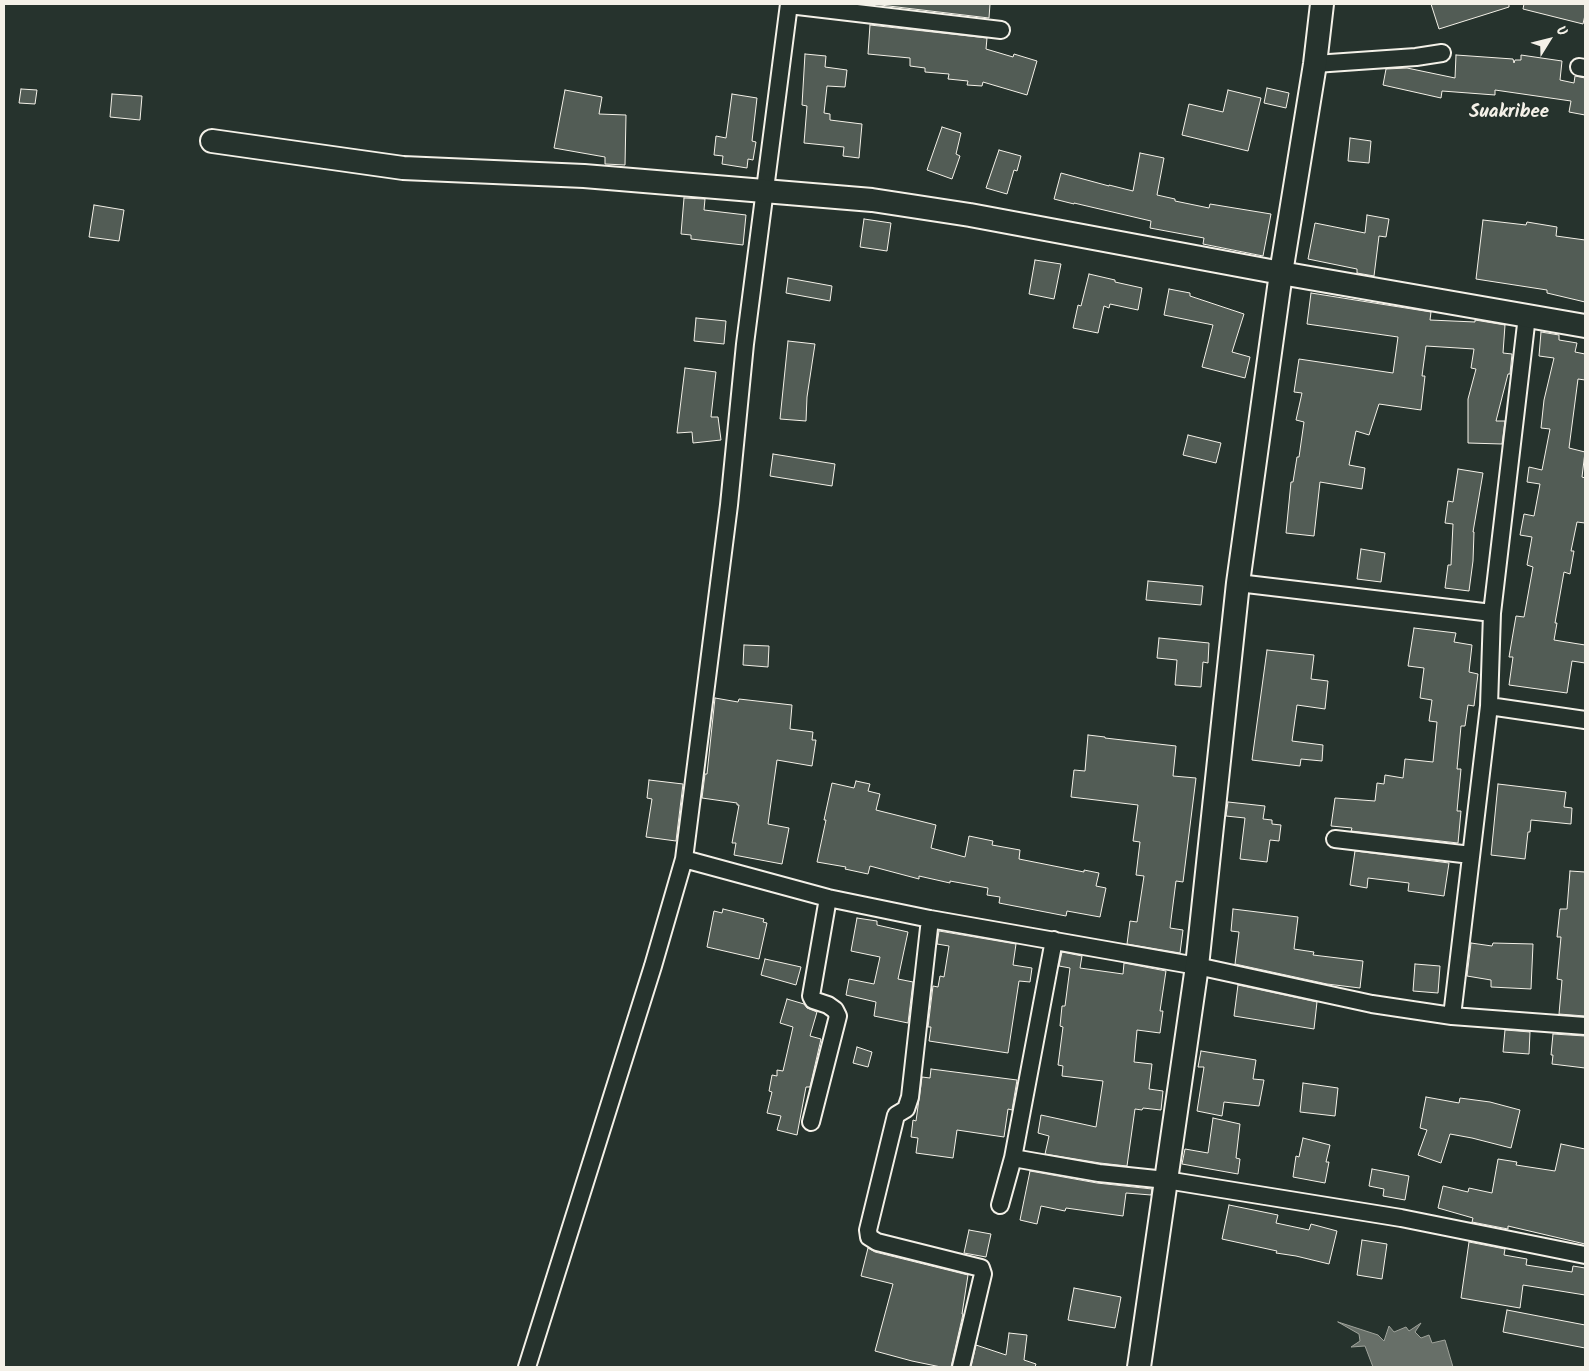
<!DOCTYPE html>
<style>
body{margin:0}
#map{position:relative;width:1589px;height:1371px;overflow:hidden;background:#26332d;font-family:Kalam,sans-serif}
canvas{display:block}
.frame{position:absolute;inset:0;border:5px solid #f4f1e8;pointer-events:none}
.north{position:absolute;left:1524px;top:15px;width:50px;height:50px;-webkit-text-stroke:4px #26332d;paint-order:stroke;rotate:54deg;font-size:14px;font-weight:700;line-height:20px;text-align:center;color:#f4f1e8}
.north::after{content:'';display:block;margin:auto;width:18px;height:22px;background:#f4f1e8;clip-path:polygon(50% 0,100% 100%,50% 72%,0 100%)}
</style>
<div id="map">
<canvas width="1589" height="1371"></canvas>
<div class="frame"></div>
<div class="north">U</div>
</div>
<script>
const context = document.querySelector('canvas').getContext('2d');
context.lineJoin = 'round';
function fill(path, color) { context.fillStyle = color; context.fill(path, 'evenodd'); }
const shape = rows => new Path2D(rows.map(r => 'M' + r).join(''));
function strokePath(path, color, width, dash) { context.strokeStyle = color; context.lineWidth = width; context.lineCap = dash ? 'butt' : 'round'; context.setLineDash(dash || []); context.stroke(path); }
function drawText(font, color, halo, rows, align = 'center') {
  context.font = font + ' Kalam,sans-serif'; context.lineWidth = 4; context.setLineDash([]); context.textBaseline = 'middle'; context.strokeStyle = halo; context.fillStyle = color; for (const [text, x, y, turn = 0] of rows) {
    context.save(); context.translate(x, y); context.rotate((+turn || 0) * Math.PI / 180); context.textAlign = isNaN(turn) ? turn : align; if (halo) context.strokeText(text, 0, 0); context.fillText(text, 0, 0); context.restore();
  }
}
const water = shape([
 [1338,1322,1378,1335,1384,1341,1389,1326,1394,1332,1406,1327,1409,1331,1421,1323,1415,1332,1421,1338,1429,1335,1432,1343,1445,1340,1453,1367,1373,1367,1365,1346,1351,1347,1360,1341,1359,1334,1338,1322]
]);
fill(water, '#676f68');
strokePath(water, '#9fa39b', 1);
const building = shape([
 [872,4,990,4,989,18,872,4],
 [1431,4,1509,4,1509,7,1439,29,1431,4],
 [1524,4,1585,4,1585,15,1583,24,1523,9,1524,4],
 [870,25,987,38,986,49,1013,57,1014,54,1037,61,1027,95,983,82,982,86,967,85,968,81,948,79,949,74,925,72,925,68,910,66,910,58,868,54,870,25],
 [805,54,826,56,825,67,847,70,845,87,827,86,824,113,830,114,830,120,862,124,859,158,843,156,844,147,804,143,807,106,802,105,805,54],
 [1456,55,1513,59,1514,63,1515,60,1521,60,1521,55,1562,61,1560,80,1574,83,1575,76,1585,78,1585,115,1569,112,1571,101,1495,90,1495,95,1442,91,1441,98,1383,85,1386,69,1407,68,1455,78,1456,55],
 [1267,88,1289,93,1286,108,1264,103,1267,88],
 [21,89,37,90,35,104,19,103,21,89],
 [565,90,602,97,599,114,626,115,625,165,605,164,605,157,554,148,565,90],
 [1228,90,1261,98,1248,151,1182,135,1189,104,1223,112,1228,90],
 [112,94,142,96,140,120,110,117,112,94],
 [732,94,757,98,752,141,756,142,753,160,748,159,747,168,722,164,723,156,714,155,716,136,726,138,732,94],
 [942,127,961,133,956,154,960,156,952,179,927,170,942,127],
 [1350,138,1371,141,1369,163,1348,161,1350,138],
 [999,150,1021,156,1017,171,1014,170,1007,194,986,188,999,150],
 [1140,153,1164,158,1157,195,1175,199,1175,201,1209,208,1210,204,1271,214,1263,256,1203,244,1204,238,1150,228,1151,221,1074,203,1074,204,1054,199,1061,173,1109,186,1109,185,1133,191,1140,153],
 [684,198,705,199,704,210,746,215,743,245,691,239,691,235,681,234,684,198],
 [94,205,124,210,119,241,89,237,94,205],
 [1367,215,1389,219,1386,237,1379,236,1374,276,1357,273,1357,269,1308,259,1315,223,1365,233,1367,215],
 [864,219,891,223,887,251,860,247,864,219],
 [1483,220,1526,225,1527,222,1557,227,1556,236,1585,240,1585,302,1547,293,1547,290,1476,279,1483,220],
 [1035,260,1061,264,1054,299,1029,294,1035,260],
 [1089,274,1115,280,1115,282,1142,288,1138,310,1110,304,1109,308,1104,306,1098,333,1073,328,1078,305,1081,306,1089,274],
 [788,278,832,286,830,301,786,293,788,278],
 [1169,289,1190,293,1190,296,1244,314,1232,352,1250,357,1245,378,1202,367,1213,325,1164,315,1169,289],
 [1311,293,1431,312,1430,320,1475,322,1475,320,1505,325,1503,353,1512,354,1510,374,1508,374,1496,421,1505,421,1502,444,1468,443,1468,399,1476,369,1471,368,1474,349,1426,346,1422,376,1425,376,1421,410,1379,404,1369,435,1356,431,1349,465,1365,468,1362,489,1320,482,1314,536,1286,533,1291,482,1293,482,1297,457,1299,457,1304,422,1296,420,1302,393,1294,392,1299,359,1393,373,1398,337,1307,324,1311,293],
 [696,318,726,321,724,344,694,341,696,318],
 [1541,332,1559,335,1559,340,1577,343,1575,352,1585,354,1585,380,1578,379,1569,448,1585,452,1582,477,1585,478,1585,523,1577,522,1571,551,1574,551,1570,574,1564,572,1555,623,1557,623,1554,640,1585,645,1585,663,1572,661,1567,693,1509,685,1513,657,1509,657,1516,616,1524,617,1533,567,1527,565,1532,537,1520,535,1524,514,1534,516,1540,484,1527,482,1529,467,1542,470,1550,429,1541,428,1544,400,1554,358,1539,356,1541,332],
 [788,341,815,344,807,397,806,421,780,419,788,341],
 [685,368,716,372,711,417,718,417,721,440,693,443,692,432,677,433,685,368],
 [1188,435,1221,443,1216,463,1183,455,1188,435],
 [773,454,835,464,832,486,770,476,773,454],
 [1458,469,1483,473,1473,532,1474,532,1473,561,1469,591,1445,588,1448,565,1451,565,1453,524,1445,523,1448,501,1453,502,1458,469],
 [1361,549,1385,553,1381,582,1357,579,1361,549],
 [1148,581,1203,586,1201,605,1146,600,1148,581],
 [1414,628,1456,633,1454,642,1472,645,1469,672,1478,674,1474,706,1468,705,1465,726,1461,726,1457,769,1461,769,1457,811,1461,811,1458,843,1351,831,1352,828,1331,826,1335,798,1375,801,1377,783,1384,784,1385,775,1403,778,1405,759,1433,762,1437,722,1429,721,1432,700,1420,698,1424,668,1408,666,1414,628],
 [1159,638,1209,643,1208,663,1203,662,1201,687,1175,685,1177,660,1157,658,1159,638],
 [744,645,769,646,768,667,743,665,744,645],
 [1267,650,1314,655,1311,679,1328,681,1325,709,1297,705,1292,741,1323,745,1322,761,1301,759,1300,766,1252,760,1267,650],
 [715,698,738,702,739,699,792,705,790,729,813,732,812,740,816,740,812,766,777,760,768,824,789,828,782,864,734,855,736,843,732,843,739,805,737,805,737,803,702,798,705,774,707,774,715,698],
 [1088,735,1105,737,1105,738,1176,746,1173,776,1196,778,1183,882,1176,881,1170,928,1183,930,1180,953,1127,944,1130,921,1137,922,1144,876,1136,875,1140,842,1133,841,1138,805,1071,797,1074,770,1085,771,1088,735],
 [649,780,683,784,676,841,646,837,652,799,647,798,649,780],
 [856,781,870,784,868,791,880,794,876,810,936,825,931,848,965,857,969,836,993,841,992,845,1020,850,1019,859,1084,872,1084,870,1099,873,1096,886,1106,888,1100,917,1067,911,1066,916,999,903,1000,897,987,895,988,888,950,881,950,883,919,876,919,879,870,866,868,874,845,869,846,867,817,862,826,820,824,820,832,783,854,788,856,781],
 [1498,784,1566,792,1564,807,1572,808,1571,824,1531,820,1530,832,1528,832,1525,859,1491,855,1498,784],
 [1228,802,1265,806,1263,819,1272,820,1272,824,1281,825,1279,841,1270,840,1267,862,1240,859,1245,818,1226,816,1228,802],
 [1355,851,1449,863,1444,896,1408,891,1409,883,1368,878,1367,888,1350,885,1355,851],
 [1570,871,1585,872,1585,1016,1559,1014,1562,980,1557,979,1561,937,1557,937,1560,909,1567,909,1570,871],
 [723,909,764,919,763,922,767,923,759,959,707,947,714,911,722,913,723,909],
 [1233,909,1298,917,1294,949,1314,952,1313,955,1363,961,1360,988,1327,984,1235,964,1239,932,1231,931,1233,909],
 [857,918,877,921,877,925,908,932,898,979,913,982,908,1023,874,1016,876,1002,846,995,849,979,874,984,880,957,851,951,857,918],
 [939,931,1016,944,1013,965,1032,968,1030,982,1019,981,1008,1053,929,1041,931,1027,928,1027,933,986,938,987,940,976,944,977,949,946,937,944,939,931],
 [1471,943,1492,946,1493,943,1533,944,1531,989,1491,987,1491,980,1467,976,1471,943],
 [1062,952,1082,956,1080,968,1123,974,1124,963,1166,971,1160,1011,1163,1011,1160,1033,1137,1030,1134,1062,1152,1064,1149,1089,1163,1091,1161,1110,1143,1108,1142,1110,1135,1109,1127,1166,1100,1163,1045,1154,1049,1136,1038,1133,1041,1115,1096,1127,1103,1081,1062,1076,1063,1066,1058,1065,1063,1027,1060,1026,1062,1006,1065,1006,1070,968,1059,966,1062,952],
 [765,959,801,967,796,985,761,975,765,959],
 [1415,964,1440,966,1438,993,1413,991,1415,964],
 [1238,985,1317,1002,1314,1029,1234,1016,1238,985],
 [787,999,804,1004,807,1008,817,1012,810,1036,821,1039,810,1087,806,1087,797,1135,777,1130,781,1116,767,1113,772,1092,769,1091,772,1075,777,1076,777,1070,783,1071,793,1027,780,1023,787,999],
 [1505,1030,1530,1032,1529,1054,1503,1052,1505,1030],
 [1553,1034,1585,1036,1585,1068,1552,1064,1553,1055,1551,1055,1553,1034],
 [857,1047,872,1052,868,1067,853,1063,857,1047],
 [1201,1051,1256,1060,1253,1079,1264,1080,1259,1106,1224,1102,1222,1116,1197,1111,1204,1067,1198,1067,1201,1051],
 [931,1069,1017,1080,1012,1110,1008,1109,1004,1137,957,1130,953,1158,916,1153,918,1138,911,1137,913,1120,916,1121,922,1077,930,1078,931,1069],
 [1303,1083,1338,1088,1335,1116,1300,1112,1303,1083],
 [1426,1097,1459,1103,1460,1098,1490,1102,1520,1110,1511,1148,1472,1138,1450,1134,1441,1163,1418,1155,1427,1130,1420,1128,1426,1097],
 [1213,1118,1240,1124,1236,1158,1240,1159,1238,1174,1182,1164,1185,1149,1208,1153,1213,1118],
 [1303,1138,1330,1145,1326,1162,1329,1162,1325,1183,1293,1177,1296,1156,1299,1157,1303,1138],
 [1561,1144,1585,1149,1585,1244,1508,1226,1508,1229,1472,1222,1473,1218,1438,1208,1443,1186,1468,1192,1469,1188,1492,1193,1498,1159,1517,1162,1516,1165,1555,1171,1561,1144],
 [1372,1169,1409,1176,1405,1200,1383,1196,1384,1189,1369,1186,1372,1169],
 [1030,1171,1097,1183,1152,1189,1151,1195,1126,1193,1123,1216,1066,1208,1065,1211,1041,1206,1037,1224,1020,1220,1030,1171],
 [1229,1205,1278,1215,1276,1223,1309,1230,1311,1224,1337,1231,1329,1264,1296,1256,1276,1253,1277,1251,1222,1239,1229,1205],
 [969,1230,991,1234,986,1257,964,1253,969,1230],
 [1362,1240,1387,1244,1382,1279,1357,1275,1362,1240],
 [1469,1242,1505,1249,1504,1255,1527,1259,1526,1265,1572,1272,1573,1266,1585,1268,1585,1295,1523,1285,1520,1308,1461,1298,1469,1242],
 [868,1248,875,1252,968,1275,962,1314,963,1314,951,1367,941,1367,912,1361,875,1351,893,1284,861,1276,868,1248],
 [1074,1288,1121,1297,1115,1328,1068,1320,1074,1288],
 [1507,1310,1585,1325,1585,1348,1503,1332,1507,1310],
 [1009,1333,1027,1335,1024,1360,1036,1364,1035,1367,971,1367,976,1345,1006,1355,1009,1333]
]);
fill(building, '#525c55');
strokePath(building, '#f4f1e8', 1);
const street = shape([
 [789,5,1001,30],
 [1315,64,1416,57,1442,53],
 [1579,67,1585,68],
 [1238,583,1492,613],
 [1489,706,1585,720],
 [1335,839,1471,855],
 [684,859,828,898,930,919,1197,966,1372,1004,1452,1016,1585,1026],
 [930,919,910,1097,906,1109,896,1115,868,1230,869,1237,877,1242,981,1268,983,1274,961,1367],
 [1054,940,1013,1158,1099,1173,1166,1180,1401,1218,1585,1255],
 [1452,1016,1489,706,1492,613,1527,316],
 [811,1122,838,1016,835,1010,828,1005,813,1000,811,996,828,898],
 [1000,1205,1013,1158],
 [527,1367,653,966,684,859,729,505,745,344,789,4]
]);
const secondary = shape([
 [212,141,403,168,584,176,872,200,970,215,1281,273,1585,326],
 [1139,1367,1197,966,1238,583,1281,273,1315,64,1322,4]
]);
strokePath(street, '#f4f1e8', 20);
strokePath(secondary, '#f4f1e8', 26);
strokePath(street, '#26332d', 16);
strokePath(secondary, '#26332d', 22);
drawText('bold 19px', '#f4f1e8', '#26332d', [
 ["Suakribee",1509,114]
]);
</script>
